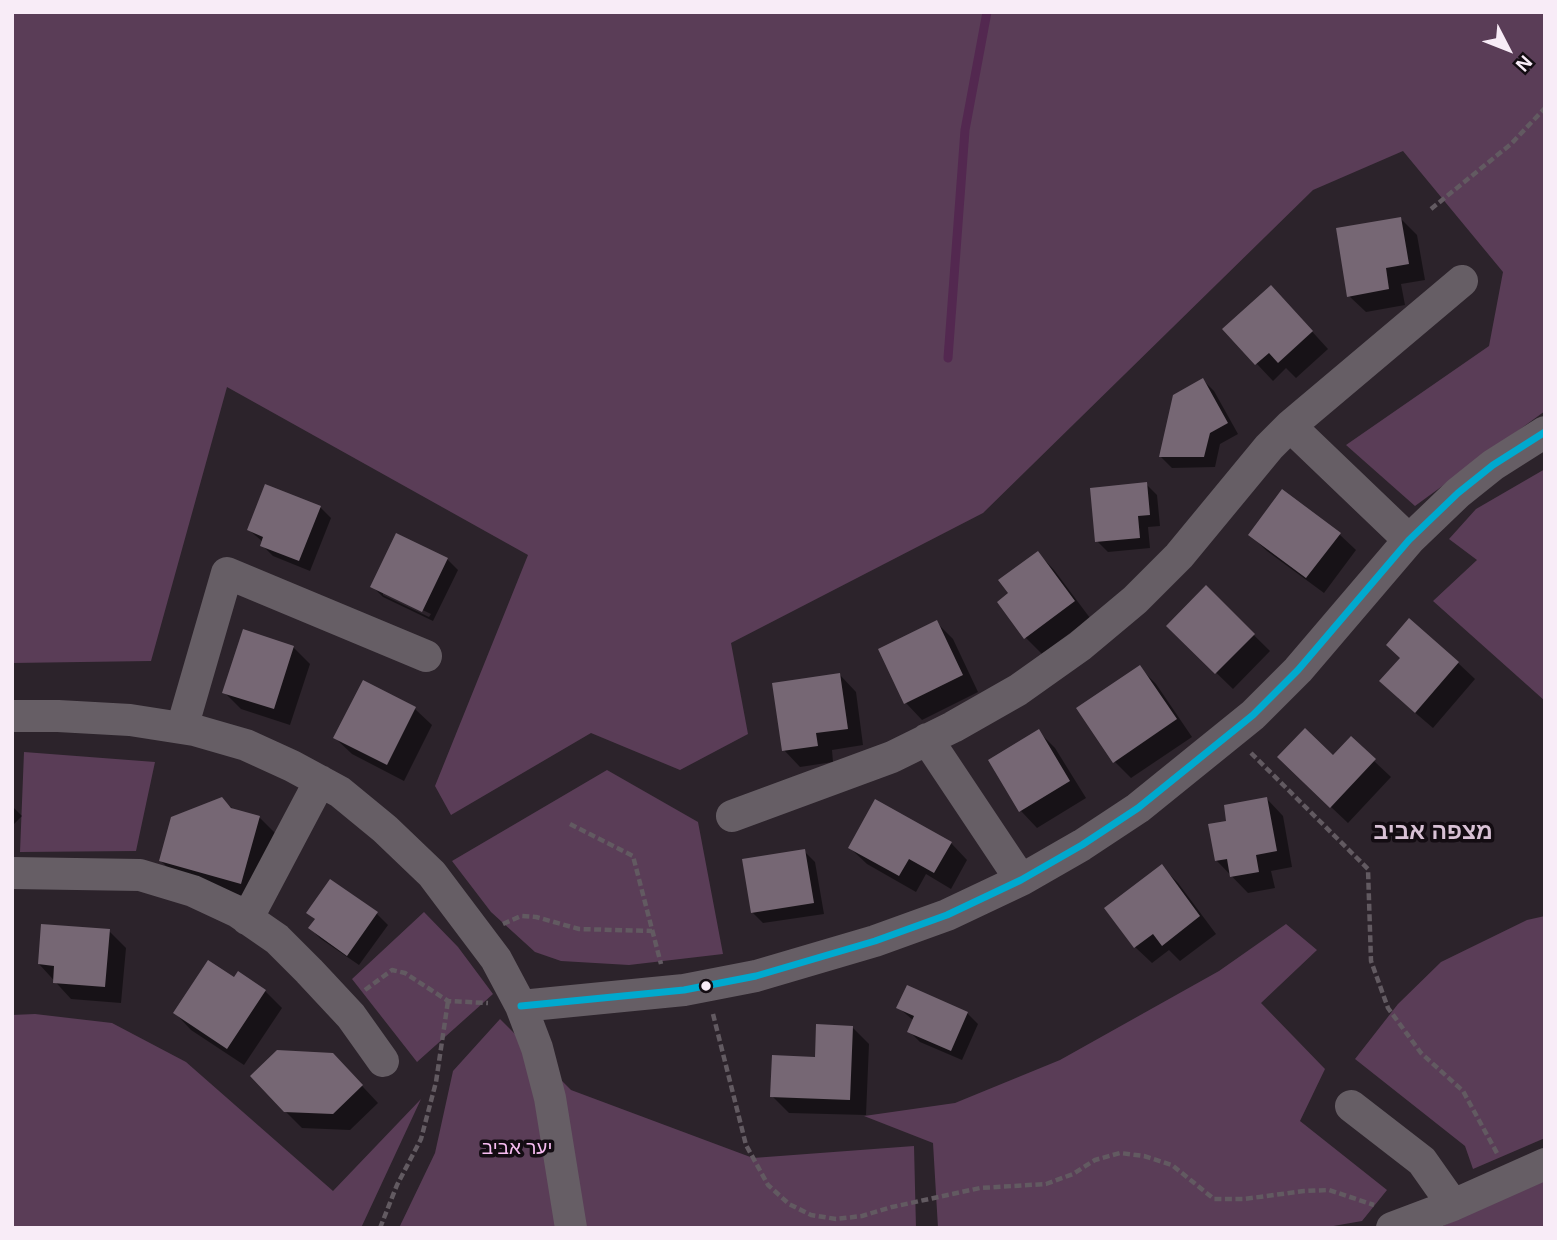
<!DOCTYPE html>
<meta charset="utf-8">
<style>
body{margin:0}
#map{position:relative;width:1557px;height:1240px;overflow:hidden;background:#2c232b;font-family:Arial,sans-serif}
canvas{display:block}
.frame{position:absolute;inset:0;border:14px solid #f8ecf7;pointer-events:none}
.north{position:absolute;left:1473px;top:14px;width:70px;height:70px;-webkit-text-stroke:5px #130c12;paint-order:stroke;rotate:132deg;font-size:19px;font-weight:700;line-height:28px;text-align:center;color:#f8ecf7}
.north::after{content:'';display:block;margin:auto;width:24px;height:32px;background:#f8ecf7;clip-path:polygon(50% 0,100% 100%,50% 72%,0 100%)}
</style>
<div id="map">
<canvas width="1557" height="1240"></canvas>
<div class="frame"></div>
<div class="north">N</div>
</div>
<script>
const context = document.querySelector('canvas').getContext('2d');
context.lineJoin = 'round';
function fill(path, color) { context.fillStyle = color; context.fill(path, 'evenodd'); }
const shape = rows => new Path2D(rows.map(r => 'M' + r).join(''));
function strokePath(path, color, width, dash) { context.strokeStyle = color; context.lineWidth = width; context.lineCap = dash ? 'butt' : 'round'; context.setLineDash(dash || []); context.stroke(path); }
function drawText(font, color, halo, rows, align = 'center') {
  context.font = font + ' Arial,Heebo,sans-serif'; context.lineWidth = 7; context.setLineDash([]); context.textBaseline = 'middle'; context.strokeStyle = halo; context.fillStyle = color; for (const [text, x, y, turn = 0] of rows) {
    context.save(); context.translate(x, y); context.rotate((+turn || 0) * Math.PI / 180); context.textAlign = isNaN(turn) ? turn : align; if (halo) context.strokeText(text, 0, 0); context.fillText(text, 0, 0); context.restore();
  }
}
fill(shape([
 [12,12,1545,12,1545,411,1415,506,1346,445,1489,346,1503,272,1403,151,1313,190,983,513,731,643,748,734,680,770,591,733,451,815,435,786,528,555,227,387,151,661,12,663],
 [1545,469,1545,701,1433,601,1477,560,1449,539,1476,509],
 [24,752,155,762,136,851,20,852],
 [607,770,698,822,723,954,629,965,561,961,535,952,491,912,452,861],
 [424,912,458,947,493,994,417,1062,352,979],
 [1545,916,1545,1138,1473,1169,1465,1146,1355,1059,1398,1004,1441,962,1527,920],
 [1286,924,1317,950,1261,1003,1325,1069,1300,1121,1387,1190,1362,1221,1322,1228,938,1228,933,1143,864,1116,955,1103,1060,1060,1219,971],
 [35,1014,112,1023,186,1062,333,1191,421,1099,361,1228,12,1228,12,1015],
 [500,1019,571,1090,753,1158,914,1146,916,1228,399,1228,435,1153,453,1071],
 [1545,1180,1545,1228,1438,1228]
]), '#5a3d57');
fill(shape([
 [1401,219,1417,235,1425,280,1401,284,1405,305,1366,312,1349,296],
 [1287,304,1328,349,1296,378,1286,368,1273,381,1225,330],
 [1203,380,1214,391,1238,434,1220,444,1215,467,1172,468,1161,457],
 [1146,484,1157,495,1160,526,1148,527,1150,548,1108,552,1097,541],
 [320,507,331,518,310,571,273,556,262,545,263,542,249,530],
 [1339,534,1356,550,1324,593,1267,551,1250,535],
 [1038,553,1054,570,1090,618,1042,654,1026,638,1011,593],
 [447,559,458,570,433,621,383,597,372,586],
 [383,591,431,614,429,617,383,595],
 [1206,588,1270,651,1233,689,1168,626],
 [936,622,953,639,978,692,922,720,906,703],
 [293,647,310,664,290,725,241,709,224,692],
 [1458,663,1475,679,1433,728,1398,698],
 [1139,667,1156,684,1192,737,1131,778,1115,762],
 [840,675,856,692,863,745,832,750,833,762,800,767,784,750],
 [363,683,415,709,432,725,404,781,352,754,335,738],
 [1038,731,1055,748,1086,798,1037,828,1021,811,990,761],
 [1333,758,1374,761,1391,777,1348,823,1296,774],
 [222,799,234,810,260,818,276,834,257,900,177,877,161,861],
 [1267,799,1283,816,1292,867,1271,871,1275,888,1248,893,1216,860,1228,822],
 [12,806,22,816,12,826],
 [951,843,967,860,951,889,926,874,916,892,867,864,850,848],
 [804,851,815,862,824,914,763,923,752,912],
 [1162,867,1178,883,1216,934,1180,961,1169,950,1152,963,1135,947],
 [331,881,377,914,388,925,359,965,321,939,310,928,316,920,308,912],
 [109,931,126,948,121,1003,71,999,39,964],
 [238,974,265,991,282,1008,244,1065,191,1030,175,1013,234,980],
 [899,1008,967,1013,978,1024,962,1060,920,1042,909,1031,914,1021],
 [852,1027,869,1044,866,1115,789,1113,772,1096],
 [349,1072,378,1103,350,1130,302,1128,285,1111]
]), '#0007');
strokePath(shape([
 [948,358,965,130,987,12]
]), '#532850', 9);
fill(shape([
 [1401,217,1409,264,1386,268,1389,289,1347,297,1336,228],
 [1271,285,1313,331,1278,363,1269,353,1255,365,1222,329],
 [1203,378,1228,423,1210,433,1204,457,1159,457,1173,395],
 [1147,482,1150,515,1138,516,1140,538,1095,542,1090,488],
 [265,484,321,506,299,561,260,546,263,537,247,530],
 [1282,489,1341,533,1306,578,1248,535],
 [396,533,448,558,422,612,370,587],
 [1038,551,1075,601,1024,639,997,602,1008,593,998,580],
 [1206,585,1255,634,1215,674,1166,626],
 [1409,618,1459,662,1415,713,1379,681,1400,658,1386,645],
 [937,620,963,675,904,704,878,649],
 [243,629,294,646,274,709,222,693],
 [1140,665,1177,719,1113,763,1076,708],
 [840,673,848,729,816,733,818,746,782,751,772,683],
 [363,680,416,707,387,765,333,738],
 [1305,728,1333,755,1351,736,1376,759,1330,808,1277,757],
 [1039,729,1070,781,1019,812,988,760],
 [222,797,231,808,260,816,241,884,159,861,171,817],
 [1267,797,1277,851,1256,855,1259,872,1230,877,1227,859,1215,861,1208,824,1226,821,1224,805],
 [875,799,952,842,934,873,909,859,899,876,848,848],
 [805,849,814,903,751,913,742,859],
 [1162,864,1200,916,1162,946,1153,934,1134,948,1104,908],
 [330,879,378,912,347,956,308,928,315,919,306,913],
 [41,924,110,929,105,987,53,983,54,966,38,964],
 [208,960,234,977,238,971,266,990,227,1049,173,1013],
 [907,985,968,1012,951,1051,907,1032,914,1016,896,1008],
 [816,1024,853,1026,850,1100,770,1097,772,1055,815,1057],
 [277,1050,333,1053,363,1085,333,1114,284,1112,250,1076]
]), '#766774');
strokePath(shape([
 [1431,209,1511,144,1545,108],
 [1251,753,1368,869,1371,961,1388,1008,1421,1053,1463,1091,1498,1155],
 [570,824,633,856,661,964],
 [503,924,521,916,536,917,579,929,652,931],
 [365,990,392,970,405,973,448,1001,488,1003],
 [713,1014,746,1145,768,1185,789,1204,811,1215,836,1219,862,1216,892,1207,980,1188,1046,1184,1073,1174,1095,1160,1120,1153,1144,1156,1172,1165,1214,1199,1244,1199,1304,1191,1329,1190,1374,1205],
 [380,1228,397,1185,421,1139,436,1082,448,1001]
]), '#625a61', 4.5, [7, 3.5]);
strokePath(shape([
 [1290,426,1409,540],
 [12,716,58,716,130,720,194,730,246,745,292,766,340,792,385,829,432,874,496,959,521,1006,537,1048,550,1098,571,1228],
 [182,728,227,573,426,656],
 [927,739,1021,880],
 [732,816,892,757,953,727,1018,690,1080,646,1135,600,1179,556,1269,447,1290,426,1462,281],
 [12,873,140,875,193,891,238,912,277,939,309,971,351,1016,383,1061],
 [247,919,320,781],
 [521,1006,684,990,756,976,875,941,947,915,1021,880,1082,845,1138,808,1253,715,1298,670,1409,540,1458,493,1493,465,1545,432],
 [1351,1106,1422,1161,1453,1205],
 [1392,1228,1453,1205,1545,1164]
]), '#665e65', 32);
strokePath(shape([
 [521,1006,684,990,756,976,875,941,947,915,1021,880,1082,845,1138,808,1253,715,1298,670,1409,540,1458,493,1493,465,1545,432]
]), '#00a9ce', 7);
for (const [x, y, r, color] of [
 [706,986,6,"#f8ecf7"]
]) { const dot = new Path2D(); dot.arc(x, y, r, 0, 2 * Math.PI); context.fillStyle = color; context.fill(dot); strokePath(dot, '#130c12', 2.5); }
drawText('19px', '#f7bcf1', '#130c12', [
 ["יער אביב",517,1149]
]);
drawText('bold 23px', '#d8c1d5', '#130c12', [
 ["מצפה אביב",1433,833]
]);
</script>
